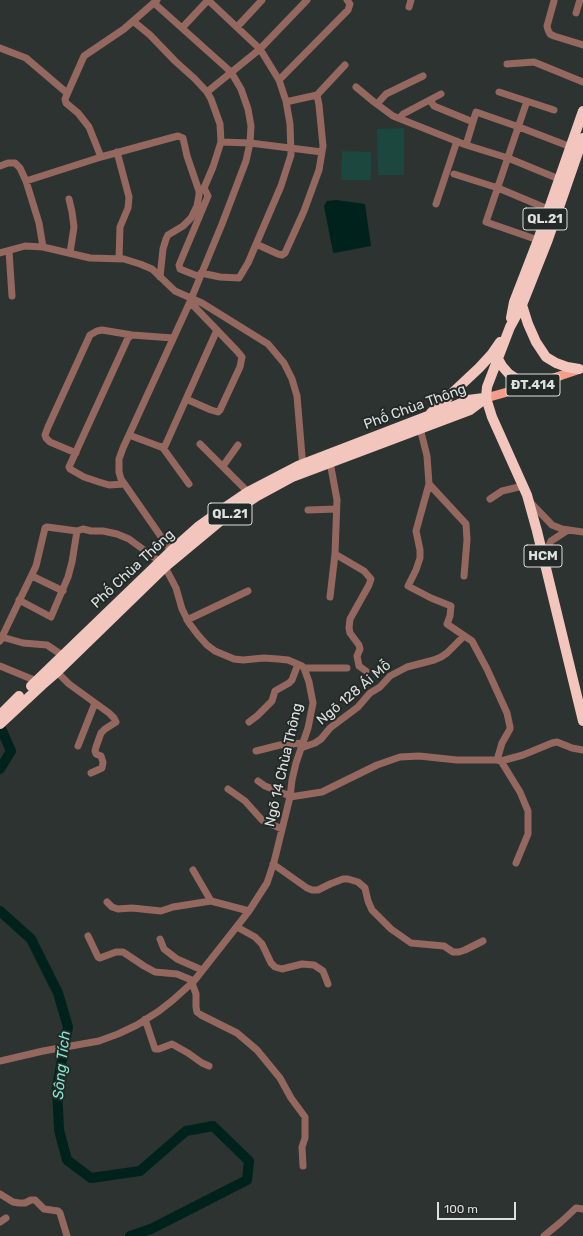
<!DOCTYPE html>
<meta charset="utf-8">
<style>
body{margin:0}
#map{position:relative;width:583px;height:1236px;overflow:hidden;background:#2c3331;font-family:Rubik,sans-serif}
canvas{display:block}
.scale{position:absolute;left:437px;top:1202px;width:79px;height:18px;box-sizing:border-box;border:2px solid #dce0df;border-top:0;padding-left:5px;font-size:12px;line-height:14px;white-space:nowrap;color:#dce0df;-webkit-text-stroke:3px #232927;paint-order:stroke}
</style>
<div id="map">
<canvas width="583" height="1236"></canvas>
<div class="scale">100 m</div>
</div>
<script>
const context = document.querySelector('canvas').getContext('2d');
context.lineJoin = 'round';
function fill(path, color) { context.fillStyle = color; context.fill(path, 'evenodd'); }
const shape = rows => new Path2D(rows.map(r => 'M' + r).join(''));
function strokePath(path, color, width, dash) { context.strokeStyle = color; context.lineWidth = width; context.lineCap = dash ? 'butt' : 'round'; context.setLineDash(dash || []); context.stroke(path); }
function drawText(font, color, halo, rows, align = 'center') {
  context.font = font + ' Rubik,sans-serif'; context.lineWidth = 4; context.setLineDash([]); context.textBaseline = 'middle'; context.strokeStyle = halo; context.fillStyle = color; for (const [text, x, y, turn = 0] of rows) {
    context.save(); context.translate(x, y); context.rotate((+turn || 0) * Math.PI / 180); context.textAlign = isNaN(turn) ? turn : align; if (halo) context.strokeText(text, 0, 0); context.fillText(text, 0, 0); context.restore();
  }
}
fill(shape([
 [404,128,404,175,378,175,377,129],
 [342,151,371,152,371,180,341,180]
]), '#1c473e');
fill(shape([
 [336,200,365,204,371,246,334,253,333,252,324,206,327,201]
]), '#00221c');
strokePath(shape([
 [0,726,11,751,0,769],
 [0,911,31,939,58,993,68,1027,57,1087,59,1130,67,1160,91,1178,140,1171,186,1131,213,1126,249,1161,247,1180,151,1229,130,1236]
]), '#00221c', 10);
strokePath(shape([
 [208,0,260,49,279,80,286,101,290,101,317,95,345,65],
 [554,1,547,26,548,30,550,34,554,36,583,45],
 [154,3,231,72,241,89,248,109,251,126,250,143,246,161,222,224,189,304,123,448,119,459,119,472,121,479,171,551],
 [409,7,411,0],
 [576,13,580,0],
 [133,21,150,35,175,61,195,79,207,92,211,99,220,124,221,142,213,167,204,188,208,196,179,265,180,269,200,277],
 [237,27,262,0],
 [182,28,208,0],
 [0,48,26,58,67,93],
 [507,64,534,62,583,82],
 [279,80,348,10,350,4,347,0],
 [356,87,374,102,393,116,466,145,508,158,559,179],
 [207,92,260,49,307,0],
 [499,92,554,110],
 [430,100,434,106,473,122],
 [527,101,486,222,538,240],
 [377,104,386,94,423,76],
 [400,118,403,114,441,94],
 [221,142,250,143,322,152],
 [466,145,476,112,519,127,571,147],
 [117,152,129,197,128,208,120,227,119,259],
 [101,157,174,137,178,136,183,138,187,156,199,191,199,195,197,206,191,218,183,226,168,235,166,239,163,249,160,277],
 [0,166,8,163,15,163,20,168,26,181],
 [454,174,498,188,548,209],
 [69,199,72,212,74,227,70,253],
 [436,204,457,141],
 [256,244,278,254,282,255,285,253,304,211,319,170,323,146,319,105,317,95],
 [43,247,39,223,26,181,101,157,89,127,78,113,66,103,65,99,84,56,124,29,157,0],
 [9,251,12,296],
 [0,253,25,246,43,247,90,258,124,259,140,264,152,269,175,291,202,303,268,344,284,363,292,379,297,396,303,468],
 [201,273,220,277,239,278,248,263,281,186,291,155,290,124,286,101],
 [186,399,211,410,218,412,220,410,240,367,242,357,237,351,190,302],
 [420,428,427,456,429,484,416,531,420,550,420,558,416,570,408,586,431,598,451,606,450,616,447,624,472,641,487,669,507,713,510,727,510,729,502,743,497,760],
 [129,435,161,447,165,446,217,330],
 [200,444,248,492],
 [163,448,189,484],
 [76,453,50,442,46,438,45,435,48,427,90,335,97,331,102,330,132,335],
 [330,462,337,500,335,554,330,597],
 [223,466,238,445],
 [124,484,109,485,99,482,84,477,70,469,69,467,128,338,132,335,173,338],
 [429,484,466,524,467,540,464,576],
 [490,499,502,491,523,486],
 [530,502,552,525,562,529,583,532],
 [308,510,336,509],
 [335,554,364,571,371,579,369,585,350,619,349,628,350,633,359,645,360,649,357,656,359,666,366,671],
 [544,557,547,549,551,541,568,530],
 [32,576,63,591],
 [19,600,51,617,68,577,72,562,77,531],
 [187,620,248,591],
 [2,637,23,643,47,645,62,655],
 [0,641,36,566,45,528,47,527,77,531,83,529,91,531,103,531,117,534,129,539,159,561,165,567,176,588,182,609,189,623,198,635,207,645,215,651,234,659,243,660,264,658,278,659,288,660,302,666,304,668,309,682,313,703,308,728,296,763,292,780,290,797,274,862,267,883,249,911,194,981,173,1000,159,1011,137,1025,118,1034,99,1041,43,1051,0,1061],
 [0,666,39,682],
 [304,668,347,668],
 [57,672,69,684,109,713,114,718,116,722,105,729,101,733,96,747,95,751,96,754,101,756,103,762,102,768,91,773],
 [249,722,257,716,272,701,275,691,289,683,292,680,298,664],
 [78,746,95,703],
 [301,748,315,743,321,739,330,728,358,707,370,693,380,687,390,676,407,667,434,660,441,657,447,653,464,636],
 [256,751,280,745,303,743],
 [501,761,520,792,528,811,528,834,516,863],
 [258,781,265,786,290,796],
 [228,789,245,801,262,820,282,829],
 [290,797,322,792,377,765,400,757,419,756,457,760,497,760,501,761,523,755,552,743,557,742,572,748,583,750],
 [273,864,307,888,312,890,318,890,330,884,343,879,348,879,358,882,365,888,368,901,372,910,391,929,411,943,444,946,453,952,459,952,465,950,483,941],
 [193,870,211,901],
 [107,902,112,907,118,909,132,908,161,911,173,907,211,901,249,911],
 [237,927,255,937,262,944,271,963,275,967,282,969,302,964,314,965,323,971,328,984],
 [88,936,98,957,100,958,116,952,123,952,144,966,155,972,177,974,194,981],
 [160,939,164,949,177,959,202,970],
 [192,983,196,994,196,1007,197,1012,201,1015,237,1033,257,1050,280,1078,291,1098,305,1117,305,1138,302,1147,303,1166],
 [145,1019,155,1049,159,1049,172,1044,188,1053,202,1063,209,1066],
 [0,1194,13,1202,19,1203,25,1203,31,1200,35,1200,44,1209,58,1211,60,1213,67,1236],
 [0,1222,6,1218],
 [544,1236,561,1222,576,1208,583,1209]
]), '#94685f', 7);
strokePath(shape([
 [486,398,536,384,580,369]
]), '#f79c8b', 9);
strokePath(shape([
 [583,138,547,242,522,305,510,327,487,387,486,398,492,417,527,495,537,531,583,721],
 [520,304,522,305,528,324,536,342,546,357,556,363,567,367,579,369],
 [511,318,514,302,538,240,583,111],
 [498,359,502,366,509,374,518,380,525,383,536,384],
 [431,413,479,368,491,355,500,342],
 [31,686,171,551,199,526,220,511,248,492,298,466,454,406,468,400,484,398],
 [0,715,19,696],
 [0,724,42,685,57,672,165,567,224,518,257,496,292,477,470,410,486,398]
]), '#f3c6bd', 10);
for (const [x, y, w] of [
 [545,219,44],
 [533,385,54],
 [230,514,44],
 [543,556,38]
]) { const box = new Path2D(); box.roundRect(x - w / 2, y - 11, w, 22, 3); context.fillStyle = '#232927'; context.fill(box); strokePath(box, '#dce0df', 1); }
drawText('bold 13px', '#dce0df', null, [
 ["QL.21",545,219],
 ["ĐT.414",533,385],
 ["QL.21",230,514],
 ["HCM",543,556]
]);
drawText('14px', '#dce0df', '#232927', [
 ["Phố Chùa Thông",415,407,-20],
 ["Phố Chùa Thông",133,569,-43],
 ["Ngõ 128 Ái Mỗ",354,693,-40],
 ["Ngõ 14 Chùa Thông",284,765,-77]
]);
drawText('italic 15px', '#7fe6cf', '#232927', [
 ["Sông Tích",62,1065,-84]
]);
</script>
